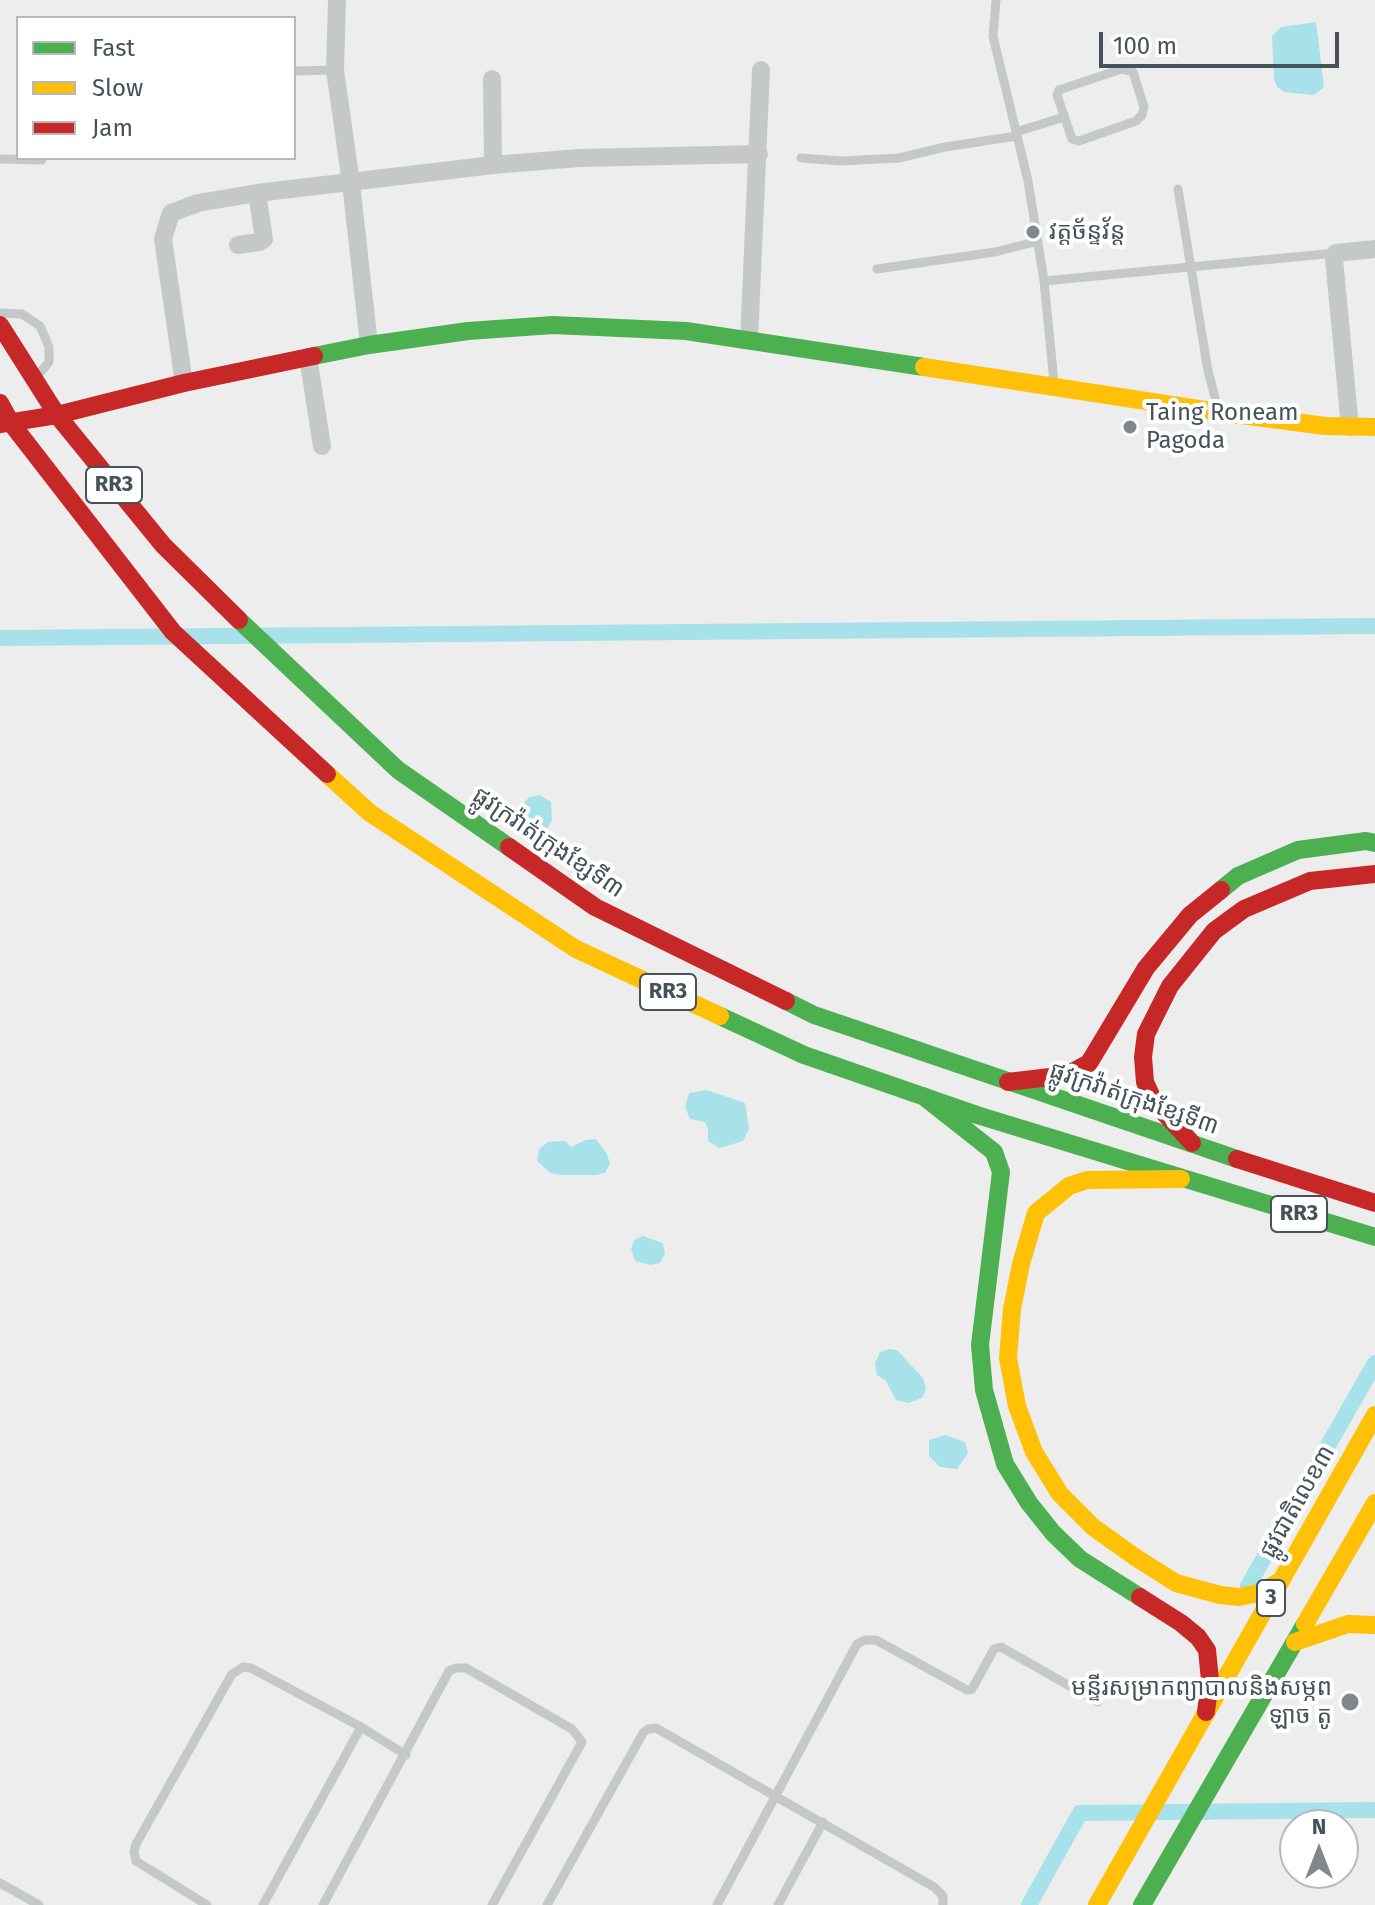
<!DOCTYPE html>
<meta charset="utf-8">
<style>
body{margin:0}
#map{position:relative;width:1375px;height:1905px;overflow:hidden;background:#eeeded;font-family:"Fira Sans",sans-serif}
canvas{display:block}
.legend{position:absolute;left:16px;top:16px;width:280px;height:144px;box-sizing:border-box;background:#fff;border:2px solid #b5babd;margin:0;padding:10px 14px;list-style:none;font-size:24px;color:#455259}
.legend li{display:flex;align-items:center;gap:16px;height:40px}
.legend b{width:40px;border:2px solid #b5babd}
.north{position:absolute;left:1279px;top:1809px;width:80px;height:80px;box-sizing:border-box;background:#fff;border:2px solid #b5babd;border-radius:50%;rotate:0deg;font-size:22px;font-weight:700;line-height:32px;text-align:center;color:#455259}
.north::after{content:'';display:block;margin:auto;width:28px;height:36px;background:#80888d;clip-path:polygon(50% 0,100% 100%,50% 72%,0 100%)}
.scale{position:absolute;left:1099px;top:32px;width:240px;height:36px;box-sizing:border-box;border:4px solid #455259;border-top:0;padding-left:10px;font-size:24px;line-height:28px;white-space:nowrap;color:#455259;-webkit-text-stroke:6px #fff;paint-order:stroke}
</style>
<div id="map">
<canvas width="1375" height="1905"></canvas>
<ul class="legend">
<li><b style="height:10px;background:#4caf50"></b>Fast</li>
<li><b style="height:10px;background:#ffc107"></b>Slow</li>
<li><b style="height:10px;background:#c62828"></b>Jam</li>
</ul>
<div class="north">N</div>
<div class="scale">100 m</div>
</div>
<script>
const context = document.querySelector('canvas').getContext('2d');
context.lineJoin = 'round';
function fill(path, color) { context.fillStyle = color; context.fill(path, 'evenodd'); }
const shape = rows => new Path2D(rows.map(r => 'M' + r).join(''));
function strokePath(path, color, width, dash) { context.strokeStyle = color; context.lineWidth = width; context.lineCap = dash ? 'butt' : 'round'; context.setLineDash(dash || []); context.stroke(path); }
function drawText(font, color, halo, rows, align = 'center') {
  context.font = font + ' "Fira Sans","Noto Sans Khmer",sans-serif'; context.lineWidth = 8; context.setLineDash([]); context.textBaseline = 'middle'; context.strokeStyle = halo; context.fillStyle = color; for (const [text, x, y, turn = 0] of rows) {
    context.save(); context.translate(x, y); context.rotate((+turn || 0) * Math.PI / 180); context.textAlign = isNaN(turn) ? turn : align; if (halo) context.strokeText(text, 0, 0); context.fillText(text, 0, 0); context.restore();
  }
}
fill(shape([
 [1316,22,1324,87,1314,95,1284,92,1277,87,1274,79,1272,36,1281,27],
 [540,795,551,802,552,820,543,836,518,828,520,808,529,797],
 [707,1090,745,1103,749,1129,743,1141,720,1148,708,1141,708,1129,705,1122,690,1119,685,1107,689,1093],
 [596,1139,607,1154,610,1164,605,1173,596,1175,561,1175,550,1173,537,1161,539,1149,548,1142,565,1141,571,1147,585,1140],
 [643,1236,663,1243,665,1254,660,1263,651,1265,635,1261,631,1249,634,1240],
 [889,1349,897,1350,923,1378,926,1389,922,1398,909,1403,896,1400,886,1381,877,1375,875,1363,880,1352],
 [945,1435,965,1442,968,1453,957,1469,940,1467,929,1456,929,1440]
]), '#a7e2ea');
strokePath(shape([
 [0,638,1375,626],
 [1248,1586,1375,1363],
 [1029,1905,1080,1813,1375,1810]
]), '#a7e2ea', 16);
strokePath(shape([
 [996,0,993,36,1028,181,1044,281,1054,382],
 [1122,69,1133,72,1144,107,1142,115,1136,121,1079,141,1072,139,1057,95,1059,90,1122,69],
 [294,71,335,70],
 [1016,132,1064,117],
 [801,158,841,161,899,158,945,147,1017,136],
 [0,159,42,160],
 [1178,189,1208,371,1218,409],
 [877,269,995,252,1038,241],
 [1044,281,1336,253],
 [0,313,22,314,40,326,49,347,49,362,38,375],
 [0,1883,39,1905],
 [207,1905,136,1861,134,1852,136,1844,232,1674,243,1667,251,1668,361,1727,406,1755],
 [263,1905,361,1727],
 [323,1905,449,1671,456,1668,466,1668,572,1729,582,1742,492,1905],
 [547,1905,643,1733,648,1729,656,1728,934,1887,943,1896,943,1905],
 [717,1905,857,1644,865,1640,876,1640,967,1690,972,1689,994,1649,1001,1647,1098,1702],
 [778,1905,823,1822]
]), '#c5c8c9', 9);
strokePath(shape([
 [337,0,335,70,351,183,369,345],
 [492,79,493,165],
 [238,245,259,242,264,239,257,193],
 [749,340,761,70],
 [308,357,322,446],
 [184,383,163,239,171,213,198,203,257,193,493,165,579,158,759,154],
 [1350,427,1334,259,1336,253,1375,249]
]), '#c5c8c9', 18);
strokePath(shape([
 [314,356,369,345,468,331,553,325,686,331,924,367],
 [239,620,398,770,509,847],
 [1221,890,1238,876,1298,850,1366,841,1375,843],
 [786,1001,814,1015,1237,1159],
 [720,1016,804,1055,977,1115,1375,1237],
 [923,1096,994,1152,1001,1172,980,1345,984,1390,1005,1464,1029,1503,1053,1533,1080,1559,1140,1597],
 [1142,1905,1305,1624]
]), '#4caf50', 18);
strokePath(shape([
 [924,367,1218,412,1325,426,1375,427],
 [327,774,370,813,576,949,720,1016],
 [1181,1179,1087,1180,1069,1186,1036,1213,1021,1264,1012,1309,1008,1358,1017,1406,1034,1452,1060,1494,1093,1527,1135,1557,1176,1583,1220,1595,1239,1597,1259,1593,1279,1582],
 [1305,1624,1375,1503],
 [1295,1642,1348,1624,1375,1625],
 [1097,1905,1375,1415]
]), '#ffc107', 18);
strokePath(shape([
 [0,325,57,415,163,545,239,620],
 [0,403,11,423,173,632,327,774],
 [0,424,57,415,184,383,314,356],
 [509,847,595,907,786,1001],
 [1008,1082,1067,1075,1089,1063,1146,968,1190,915,1221,890],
 [1192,1143,1154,1102,1145,1082,1143,1057,1146,1034,1170,986,1214,931,1244,909,1310,881,1375,874],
 [1237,1159,1375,1203],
 [1140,1597,1181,1623,1198,1637,1207,1650,1210,1680,1206,1712]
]), '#c62828', 18);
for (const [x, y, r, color] of [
 [1033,232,8,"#80888d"],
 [1130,427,8,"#80888d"],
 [1350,1702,10,"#80888d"]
]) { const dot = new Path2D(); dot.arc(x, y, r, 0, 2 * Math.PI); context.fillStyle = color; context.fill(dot); strokePath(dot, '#fff', 3); }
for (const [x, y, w] of [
 [114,485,56],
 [668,992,56],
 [1299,1214,56],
 [1271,1598,28]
]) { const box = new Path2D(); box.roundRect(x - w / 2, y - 18, w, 36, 6); context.fillStyle = '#fff'; context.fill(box); strokePath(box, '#455259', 2); }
drawText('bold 22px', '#455259', null, [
 ["RR3",114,485],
 ["RR3",668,992],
 ["RR3",1299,1214],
 ["3",1271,1598]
]);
drawText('24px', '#455259', '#fff', [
 ["វត្តច័ន្ទវ័ន្ត",1049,232],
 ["Taing Roneam",1146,413],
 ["Pagoda",1146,441],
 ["មន្ទីរសម្រាកព្យាបាលនិងសម្ភព",1332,1688,"right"],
 ["ឡាច តូ",1332,1716,"right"]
], 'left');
drawText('24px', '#455259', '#fff', [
 ["ផ្លូវក្រវ៉ាត់ក្រុងខ្សែទី៣",548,843,34],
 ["ផ្លូវក្រវ៉ាត់ក្រុងខ្សែទី៣",1134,1099,19],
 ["ផ្លូវជាតិលេខ៣",1298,1502,-60]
]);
</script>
